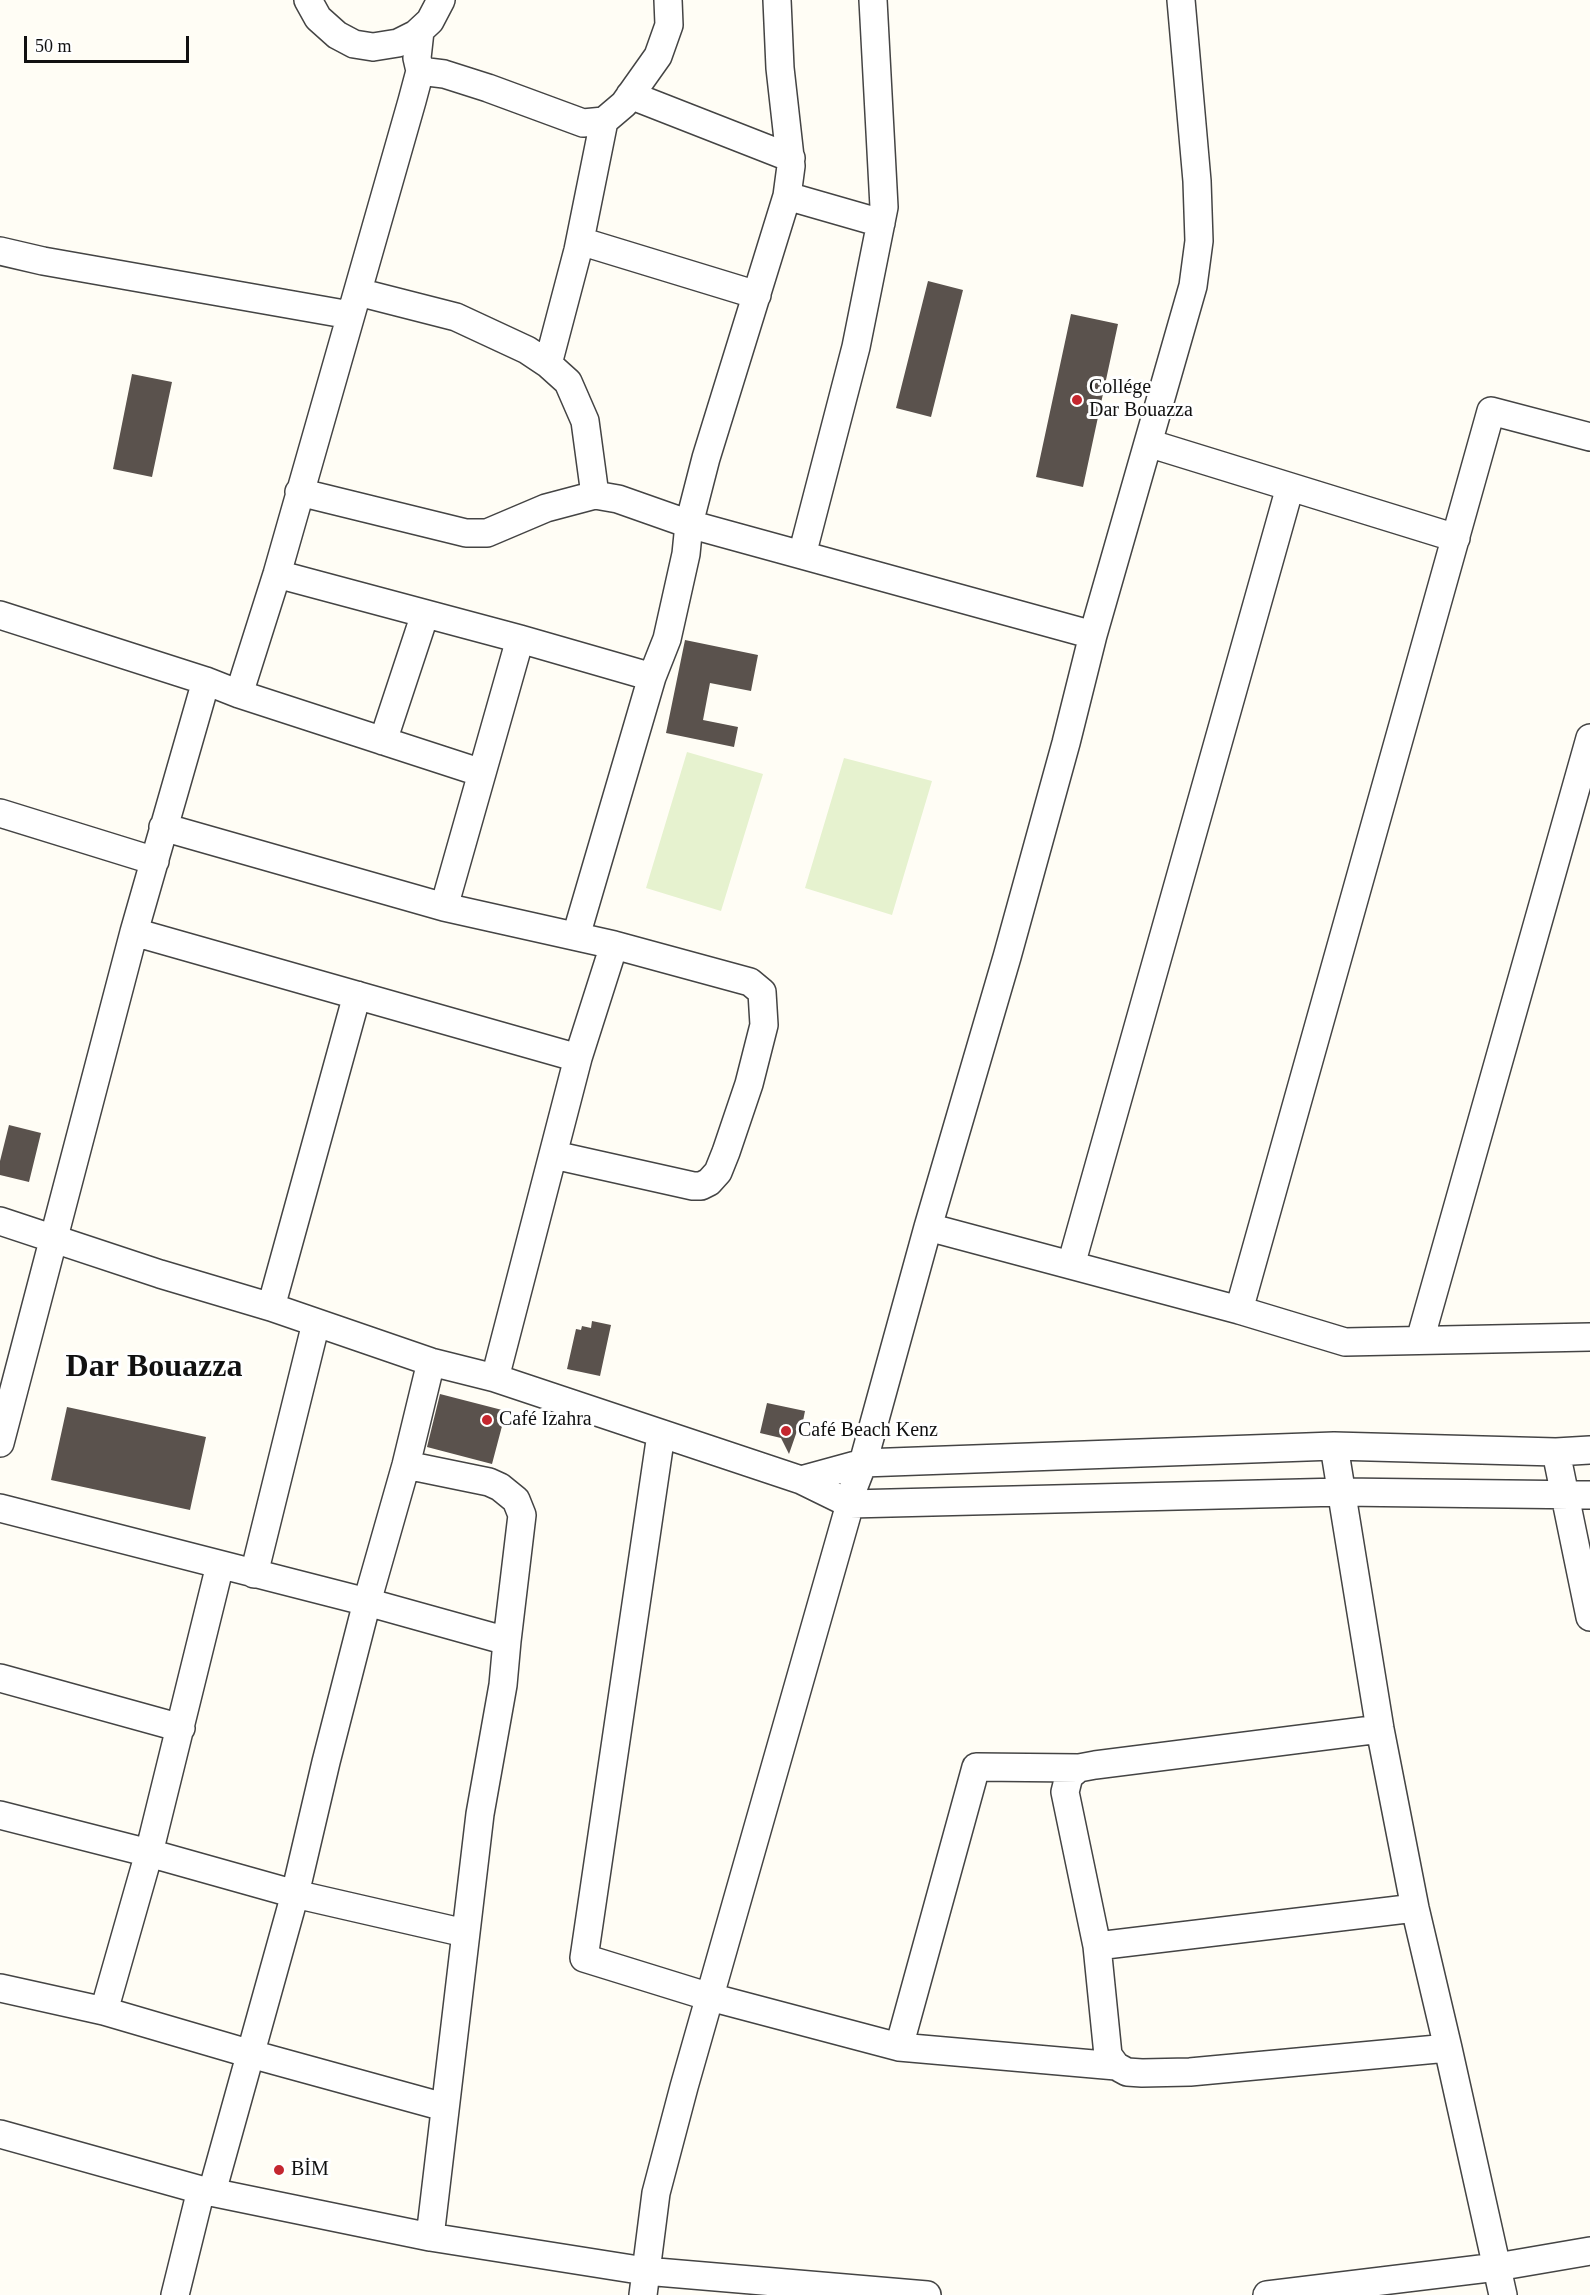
<!DOCTYPE html>
<meta charset="utf-8">
<style>
body{margin:0}
#map{position:relative;width:1590px;height:2295px;overflow:hidden;background:#fffdf5;font-family:"Times New Roman",serif}
canvas{display:block}
.scale{position:absolute;left:24px;top:36px;width:165px;height:27px;box-sizing:border-box;border:3px solid #111;border-top:0;padding-left:8px;font-size:18px;line-height:21px;white-space:nowrap;color:#111;-webkit-text-stroke:4px #fff;paint-order:stroke}
</style>
<div id="map">
<canvas width="1590" height="2295"></canvas>
<div class="scale">50 m</div>
</div>
<script>
const context = document.querySelector('canvas').getContext('2d');
context.lineJoin = 'round';
function fill(path, color) { context.fillStyle = color; context.fill(path, 'evenodd'); }
const shape = rows => new Path2D(rows.map(r => 'M' + r).join(''));
function strokePath(path, color, width, dash) { context.strokeStyle = color; context.lineWidth = width; context.lineCap = dash ? 'butt' : 'round'; context.setLineDash(dash || []); context.stroke(path); }
function drawText(font, color, halo, rows, align = 'center') {
  context.font = font + ' "Times New Roman",serif'; context.lineWidth = 6; context.setLineDash([]); context.textBaseline = 'middle'; context.strokeStyle = halo; context.fillStyle = color; for (const [text, x, y, turn = 0] of rows) {
    context.save(); context.translate(x, y); context.rotate((+turn || 0) * Math.PI / 180); context.textAlign = isNaN(turn) ? turn : align; if (halo) context.strokeText(text, 0, 0); context.fillText(text, 0, 0); context.restore();
  }
}
fill(shape([
 [687,752,763,774,721,911,646,888],
 [844,758,932,781,892,915,805,888]
]), '#e6f2cf');
fill(shape([
 [928,281,963,290,931,417,896,408],
 [1071,314,1118,324,1083,487,1036,477],
 [132,374,172,382,152,477,113,469],
 [685,640,758,655,751,691,710,683,703,720,738,727,734,747,666,733],
 [9,1125,41,1133,29,1182,0,1175,0,1161],
 [592,1321,611,1325,600,1376,567,1369,576,1329,581,1330,582,1326,591,1328],
 [440,1394,506,1411,492,1464,427,1447],
 [767,1403,805,1411,801,1431,797,1431,789,1454,781,1438,760,1433],
 [67,1407,206,1437,190,1510,51,1480]
]), '#5a524d');
const minor = shape([
 [308,0,318,18,337,35,354,44,373,47,398,43,416,34,430,21,441,0],
 [420,71,444,74,488,88,583,123,604,121,624,104,658,56,669,25,668,0],
 [630,95,791,158],
 [787,196,881,223],
 [580,241,757,295],
 [0,251,43,261,350,315],
 [358,292,456,317,527,350,548,364,568,382,585,421,595,495],
 [548,364,578,250,604,121],
 [1148,443,1456,538],
 [299,492,466,533,487,533,546,508,595,495,618,499,689,524,1093,635],
 [802,555,856,347,884,207,873,0],
 [277,574,520,639,652,677],
 [0,615,206,681,239,694,482,773],
 [239,694,277,574,412,101,420,71,417,58,420,31],
 [383,741,425,614],
 [0,813,155,861],
 [163,827,444,907,614,945,750,982,762,992,764,1025,749,1084,726,1152,718,1172,709,1182,701,1186,693,1186,554,1155],
 [444,907,520,639],
 [134,932,578,1058],
 [576,936,652,677,667,639,686,554,689,524,706,458,787,196,791,166,780,68,777,0],
 [0,1221,160,1274,271,1307,431,1362,495,1378,801,1480,850,1504,1341,1492,1590,1495],
 [928,1227,1239,1310,1345,1342,1590,1337],
 [1071,1265,1290,487],
 [271,1307,357,995],
 [1239,1310,1491,411,1590,437],
 [1420,1340,1590,738],
 [495,1378,578,1058,614,945],
 [661,1434,584,1958,710,1997,899,2047,1116,2066],
 [0,1443,134,932,206,681],
 [1334,1446,1380,1729,1415,1908,1448,2048,1503,2295],
 [1556,1452,1590,1617],
 [406,1465,489,1482,500,1487,516,1500,522,1515,507,1641],
 [801,1480,863,1463,1334,1446,1556,1452,1590,1450],
 [0,1508,367,1602,507,1641,503,1685,480,1814,430,2237],
 [254,1574,316,1323],
 [0,1678,181,1728],
 [1380,1729,1095,1765,1079,1768,1069,1776,1065,1792,1097,1946,1108,2055,1116,2066,1127,2072,1142,2073,1190,2072,1448,2048],
 [0,1815,149,1853,295,1894,465,1933],
 [1097,1946,1415,1908],
 [0,1988,104,2011,251,2054,444,2107],
 [104,2011,149,1853,220,1565],
 [899,2047,976,1767,1079,1768],
 [0,2134,201,2190,430,2237,645,2271,927,2295],
 [212,2192,295,1894,326,1762,367,1602,406,1465,431,1362],
 [175,2295,201,2190],
 [643,2295,656,2193,684,2087,850,1504,851,1494,863,1463,928,1227,1007,957,1066,743,1093,635,1193,286,1199,241,1197,181,1181,0],
 [1267,2295,1497,2267,1590,2251]
]);
strokePath(minor, '#444', 30);
strokePath(minor, '#fff', 27);
for (const [x, y, r, color] of [
 [1077,400,6,"#c4262e"],
 [487,1420,6,"#c4262e"],
 [786,1431,6,"#c4262e"],
 [279,2170,6,"#c4262e"]
]) { const dot = new Path2D(); dot.arc(x, y, r, 0, 2 * Math.PI); context.fillStyle = color; context.fill(dot); strokePath(dot, '#fff', 2); }
drawText('20px', '#111', '#fff', [
 ["Collége",1089,388],
 ["Dar Bouazza",1089,411],
 ["Café Izahra",499,1420],
 ["Café Beach Kenz",798,1431],
 ["BİM",291,2170]
], 'left');
drawText('bold 32px', '#111', '#fff', [
 ["Dar Bouazza",154,1368]
]);
</script>
